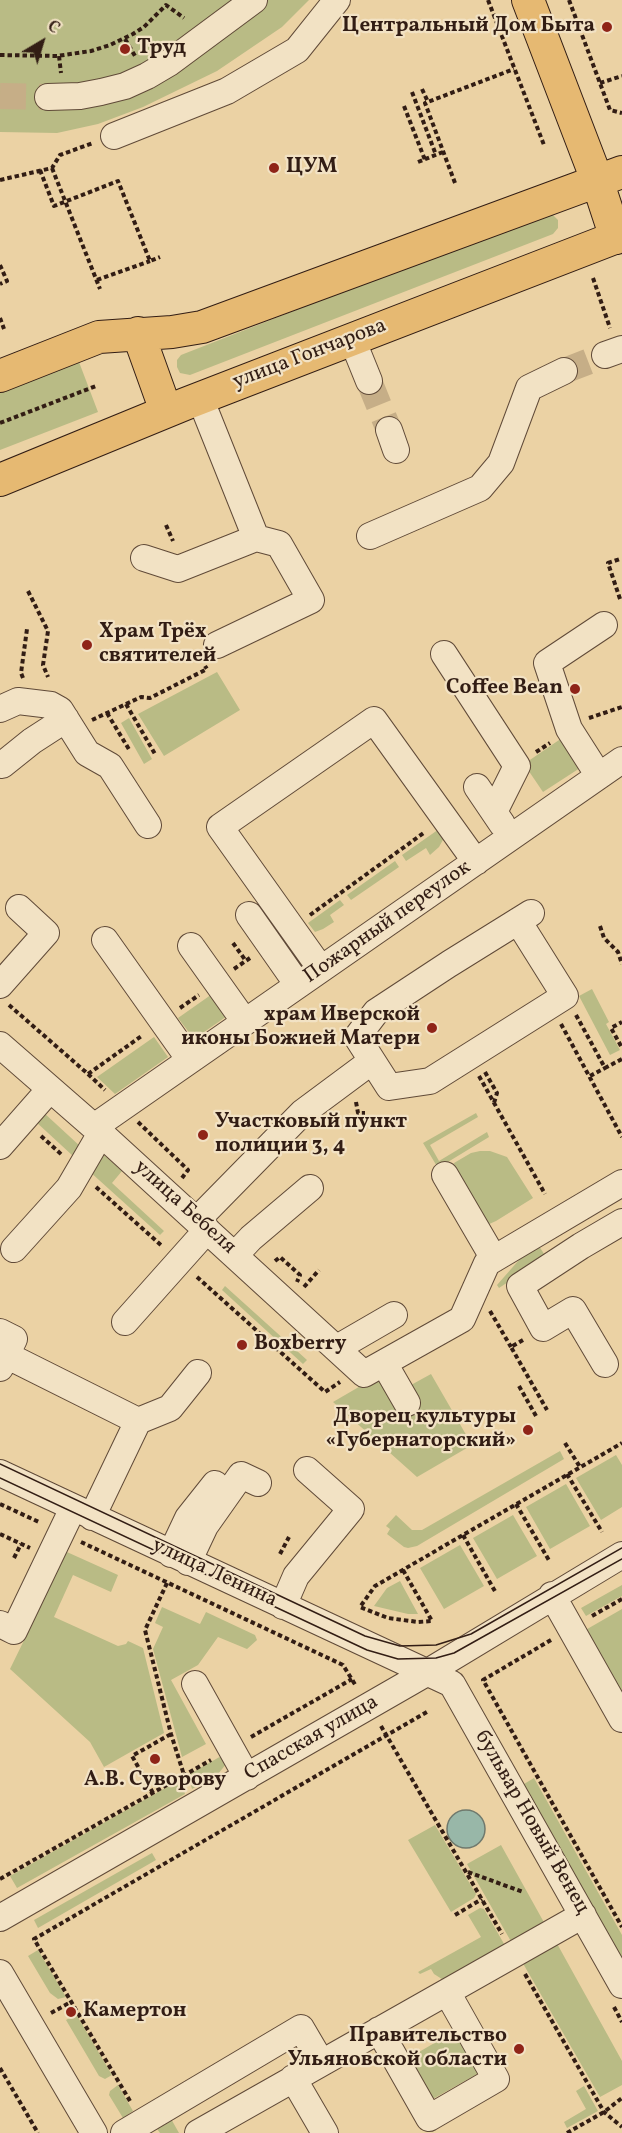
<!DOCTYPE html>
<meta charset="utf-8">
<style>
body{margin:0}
#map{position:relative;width:622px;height:2133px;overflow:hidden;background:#ebd2a4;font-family:Vollkorn,serif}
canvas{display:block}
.north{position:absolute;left:12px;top:12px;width:60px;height:60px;-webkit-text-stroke:4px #f2e2c4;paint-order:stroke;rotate:38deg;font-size:16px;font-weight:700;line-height:24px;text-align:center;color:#321d14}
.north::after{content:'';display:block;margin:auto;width:21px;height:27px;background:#321d14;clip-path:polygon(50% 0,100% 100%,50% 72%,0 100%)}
</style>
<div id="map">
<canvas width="622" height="2133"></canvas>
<div class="north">С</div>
</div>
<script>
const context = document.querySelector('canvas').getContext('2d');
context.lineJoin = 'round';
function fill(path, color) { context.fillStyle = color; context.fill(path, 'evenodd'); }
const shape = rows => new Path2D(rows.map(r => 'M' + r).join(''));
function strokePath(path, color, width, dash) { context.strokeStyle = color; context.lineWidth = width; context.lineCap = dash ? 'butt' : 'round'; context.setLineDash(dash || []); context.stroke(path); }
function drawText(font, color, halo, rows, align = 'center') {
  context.font = font + ' Vollkorn,serif'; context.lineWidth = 4.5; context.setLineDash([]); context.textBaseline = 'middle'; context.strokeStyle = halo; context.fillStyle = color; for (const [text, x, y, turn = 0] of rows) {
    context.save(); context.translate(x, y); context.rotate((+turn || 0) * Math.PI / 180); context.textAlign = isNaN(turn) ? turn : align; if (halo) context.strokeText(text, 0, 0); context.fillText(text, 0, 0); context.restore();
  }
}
fill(shape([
 [0,0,309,0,282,27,217,71,143,107,98,124,57,133,0,132],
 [544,213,552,214,558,220,558,228,553,234,190,375,180,373,177,367,177,360,181,355],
 [79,362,98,412,0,450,0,392],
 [217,672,240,710,164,756,138,714],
 [129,718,152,759,144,764,121,723],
 [562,738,580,768,543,792,524,764],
 [442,827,444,838,439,847,430,855,426,848,406,861,402,855],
 [395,861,399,867,351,900,347,895],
 [340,900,344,905,330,915,334,922,323,929,315,932,308,923],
 [592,989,609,1022,606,1024,620,1050,610,1055,579,996],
 [215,992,230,1014,194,1039,178,1018],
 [154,1037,168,1057,115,1094,97,1077],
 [43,1112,81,1147,73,1156,35,1121],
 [476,1113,478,1117,430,1145,439,1161,487,1132,489,1137,438,1168,423,1143],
 [480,1151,490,1151,507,1157,533,1198,496,1221,487,1225,456,1173,454,1163,471,1153],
 [104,1155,122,1171,112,1183,164,1231,160,1235,89,1171],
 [539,1246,546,1257,499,1288,497,1285,526,1252],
 [225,1286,307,1360,303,1364,222,1290],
 [431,1374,472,1445,417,1477,333,1402,376,1377,399,1413,420,1401,411,1385],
 [560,1451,564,1459,417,1546,408,1548,404,1547,387,1534,390,1529,386,1526,396,1515,412,1530,422,1530],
 [616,1455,622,1465,622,1507,601,1520,576,1478],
 [566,1484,590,1526,550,1549,526,1507],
 [513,1515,537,1556,497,1579,473,1538],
 [460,1545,484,1586,444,1609,420,1568],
 [58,1548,118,1575,111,1592,73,1575,54,1617,118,1646,126,1644,128,1641,143,1648,164,1733,104,1767,90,1742,10,1669,32,1624],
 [400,1581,418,1614,408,1614,374,1606,387,1588],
 [622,1585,622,1596,586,1616,581,1608],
 [162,1607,200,1624,206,1612,255,1635,257,1640,247,1649,218,1637,198,1665,171,1680,206,1744,182,1757,153,1649,163,1627,155,1623],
 [622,1609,622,1704,582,1632],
 [223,1755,227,1763,218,1774,192,1789,188,1775],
 [534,1778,622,1935,622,1970,519,1787],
 [181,1779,185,1794,17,1888,10,1876],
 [435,1825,476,1894,474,1898,451,1912,408,1840],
 [501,1845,546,1926,513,1945,467,1864],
 [152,1853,156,1860,38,1928,34,1920],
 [480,1908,484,1909,507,1949,445,1981,434,1974,431,1969,420,1974,418,1972,481,1937,468,1915],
 [555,1940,622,2061,622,2085,600,2097,521,1960],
 [38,1950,66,1997,58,1999,50,1993,28,1956],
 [76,2014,112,2075,105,2079,99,2076,66,2020],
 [455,2031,479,2073,431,2100,407,2059],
 [118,2085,133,2111,123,2118,109,2095,110,2091],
 [584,2086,598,2111,567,2128,564,2122,586,2109,576,2091],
 [170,2117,179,2133,160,2133,155,2126]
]), '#b9bb85');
const water = shape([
 '447 1829a19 19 0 1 1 38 0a19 19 0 1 1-38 0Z'
]);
fill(water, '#98b7a8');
strokePath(water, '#6f796d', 1.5);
strokePath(shape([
 [0,96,48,97],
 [564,371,605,355],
 [369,381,389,430]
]), '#c6ae87', 26, [26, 13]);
const minor = shape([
 [48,97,80,96,101,92,125,86,147,76,169,63,254,0],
 [114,136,227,91,297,50,337,0],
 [352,339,369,381],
 [605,355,622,349],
 [389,430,396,450],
 [370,536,480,488,501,463,529,388,564,371],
 [144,558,178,569,256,538,200,398],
 [217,645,311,600,279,544,256,538],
 [444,654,517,766,494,812],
 [0,709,18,701,51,705,60,710,87,753,110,766,148,825],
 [2,765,32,741,66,719],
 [599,776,569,729,547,663,604,625],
 [477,787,502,824],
 [249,915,298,985],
 [518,921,565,996,430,1081,389,1087,357,1037,376,1012,449,964,531,913],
 [105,940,190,1060],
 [191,946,245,1022],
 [321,969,220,827,374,720,476,862],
 [0,985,46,933,19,908],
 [0,1045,94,1127,364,1374,462,1319,487,1263,622,1183],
 [94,1127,622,760],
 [0,1146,50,1089],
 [445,1175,494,1259],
 [197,1220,302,1113,372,1061],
 [14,1249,69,1188,101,1133],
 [235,1255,251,1238,310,1188],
 [125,1322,207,1230],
 [0,1332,14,1339,0,1368],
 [337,1348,394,1315],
 [6,1355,138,1421,92,1517],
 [384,1363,407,1403],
 [605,1364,573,1310,543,1328,520,1286,581,1246,622,1222],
 [138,1421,170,1408,198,1373],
 [0,1473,452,1684,622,1985],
 [171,1554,188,1518,215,1484],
 [188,1562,205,1526,241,1475,258,1483],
 [552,1595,622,1719],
 [283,1606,296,1576,351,1509,307,1470],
 [0,1624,14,1631,73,1508],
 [195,1684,247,1777],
 [0,1918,428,1672,622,1555],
 [0,1973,94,2133],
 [379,2030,429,2118,496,2079,447,1992],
 [293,2078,325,2133],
 [124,2133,301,2028,321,2062],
 [198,2133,583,1915]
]);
const major = shape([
 [528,0,597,180,616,238],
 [138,333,166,411],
 [0,376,99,337,172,332,202,327,622,172],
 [0,480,185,404,622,235]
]);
strokePath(minor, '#604a38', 28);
strokePath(major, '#321d14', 34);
strokePath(shape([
 [488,0,544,145],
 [569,0,610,110,622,113],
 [125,39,135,56],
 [0,55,57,56,91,51,110,45,133,34,144,27,166,5,184,18],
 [59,56,61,73],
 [600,83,622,76],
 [422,89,428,102],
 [412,92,436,155],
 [404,106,425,160],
 [418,162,443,152],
 [52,168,100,289],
 [40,170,54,206,118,181,150,261,160,257],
 [0,180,52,168,60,155,93,143],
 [455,183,425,103,514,69],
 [0,265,7,281,0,284],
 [593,278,610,328],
 [97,280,150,261],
 [0,318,4,329],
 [0,423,96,386],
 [166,525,173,541],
 [28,591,48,631,43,665,48,677],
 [620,599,608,563,620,559],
 [23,678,21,673,27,629],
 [126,704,155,754],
 [107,713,130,751],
 [589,718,622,707],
 [92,720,141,697,150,698,207,669,205,666],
 [536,752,550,743],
 [310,915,425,832],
 [600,926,604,938,618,952,622,964],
 [233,943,246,961],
 [234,969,250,958],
 [9,1005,88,1074,143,1035],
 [180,1008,199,995],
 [576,1015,605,1068,622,1059],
 [561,1024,622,1137],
 [621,1046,611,1028,622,1022],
 [485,1072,497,1093,494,1103],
 [88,1074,105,1090],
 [479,1076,545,1194],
 [590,1076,605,1068],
 [356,1102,358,1113,365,1113],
 [138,1122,188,1170,182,1178],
 [41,1136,62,1155],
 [96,1187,162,1246],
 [275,1261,280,1257,300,1275,297,1282],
 [197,1277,325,1392,340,1382],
 [304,1287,319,1270],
 [490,1311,511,1347],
 [523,1340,511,1347,547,1410],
 [519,1386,536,1416],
 [565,1443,580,1467],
 [567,1474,602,1532],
 [0,1504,39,1522],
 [516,1504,550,1562],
 [0,1534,30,1548],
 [463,1535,496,1593],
 [81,1542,343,1665,356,1686],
 [280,1554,289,1537],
 [14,1558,21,1544],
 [403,1570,432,1621,418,1622,388,1618,360,1607,375,1586,622,1443],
 [167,1583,145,1630,171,1734,184,1775],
 [592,1616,622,1599],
 [551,1640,483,1680,622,1927],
 [381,1726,502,1934],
 [251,1737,352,1679],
 [153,1793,132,1756,171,1734],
 [468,1872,523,1892],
 [0,1879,211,1760],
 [455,1915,482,1899],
 [525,1974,604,2112,622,2127],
 [614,2007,622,2022],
 [51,2013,71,2002],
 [0,2068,38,2133],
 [130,2101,34,1939,427,1712],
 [567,2133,604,2112,622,2098]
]), '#321d14', 4, [4.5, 3]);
strokePath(minor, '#f2e2c4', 26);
strokePath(major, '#e6b972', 32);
strokePath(shape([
 [0,1464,365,1636,400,1646,436,1645,471,1634,622,1548],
 [0,1478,367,1650,398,1659,436,1658,454,1653,622,1559]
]), '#321d14', 1.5);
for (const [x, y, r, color] of [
 [607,27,6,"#8f2418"],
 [125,49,6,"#8f2418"],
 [274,168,6,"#8f2418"],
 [87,645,6,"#8f2418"],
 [575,689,6,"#8f2418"],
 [432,1028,6,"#8f2418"],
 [203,1135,6,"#8f2418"],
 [242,1345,6,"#8f2418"],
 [528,1430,6,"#8f2418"],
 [155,1759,6,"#8f2418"],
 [71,2012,6,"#8f2418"],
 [519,2049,6,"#8f2418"]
]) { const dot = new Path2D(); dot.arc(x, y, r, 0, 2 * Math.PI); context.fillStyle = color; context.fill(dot); strokePath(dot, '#f2e2c4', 2); }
drawText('bold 21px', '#321d14', '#f2e2c4', [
 ["Центральный Дом Быта",595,27,"right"],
 ["Труд",137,49],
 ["ЦУМ",286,168],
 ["Храм Трёх",99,633],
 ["святителей",99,657],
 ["Coffee Bean",563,689,"right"],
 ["храм Иверской",420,1016,"right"],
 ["иконы Божией Матери",420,1040,"right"],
 ["Участковый пункт",215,1123],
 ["полиции 3, 4",215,1147],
 ["Boxberry",254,1345],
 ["Дворец культуры",516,1418,"right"],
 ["«Губернаторский»",516,1442,"right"],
 ["А.В. Суворову",155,1781,"center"],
 ["Камертон",83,2012],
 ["Правительство",507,2037,"right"],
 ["Ульяновской области",507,2061,"right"]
], 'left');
drawText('21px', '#321d14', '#f2e2c4', [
 ["улица Гончарова",310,355,-21],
 ["Пожарный переулок",388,923,-35],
 ["улица Бебеля",184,1208,42],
 ["улица Ленина",214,1574,25],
 ["Спасская улица",312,1739,-30],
 ["бульвар Новый Венец",531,1823,60]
]);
</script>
